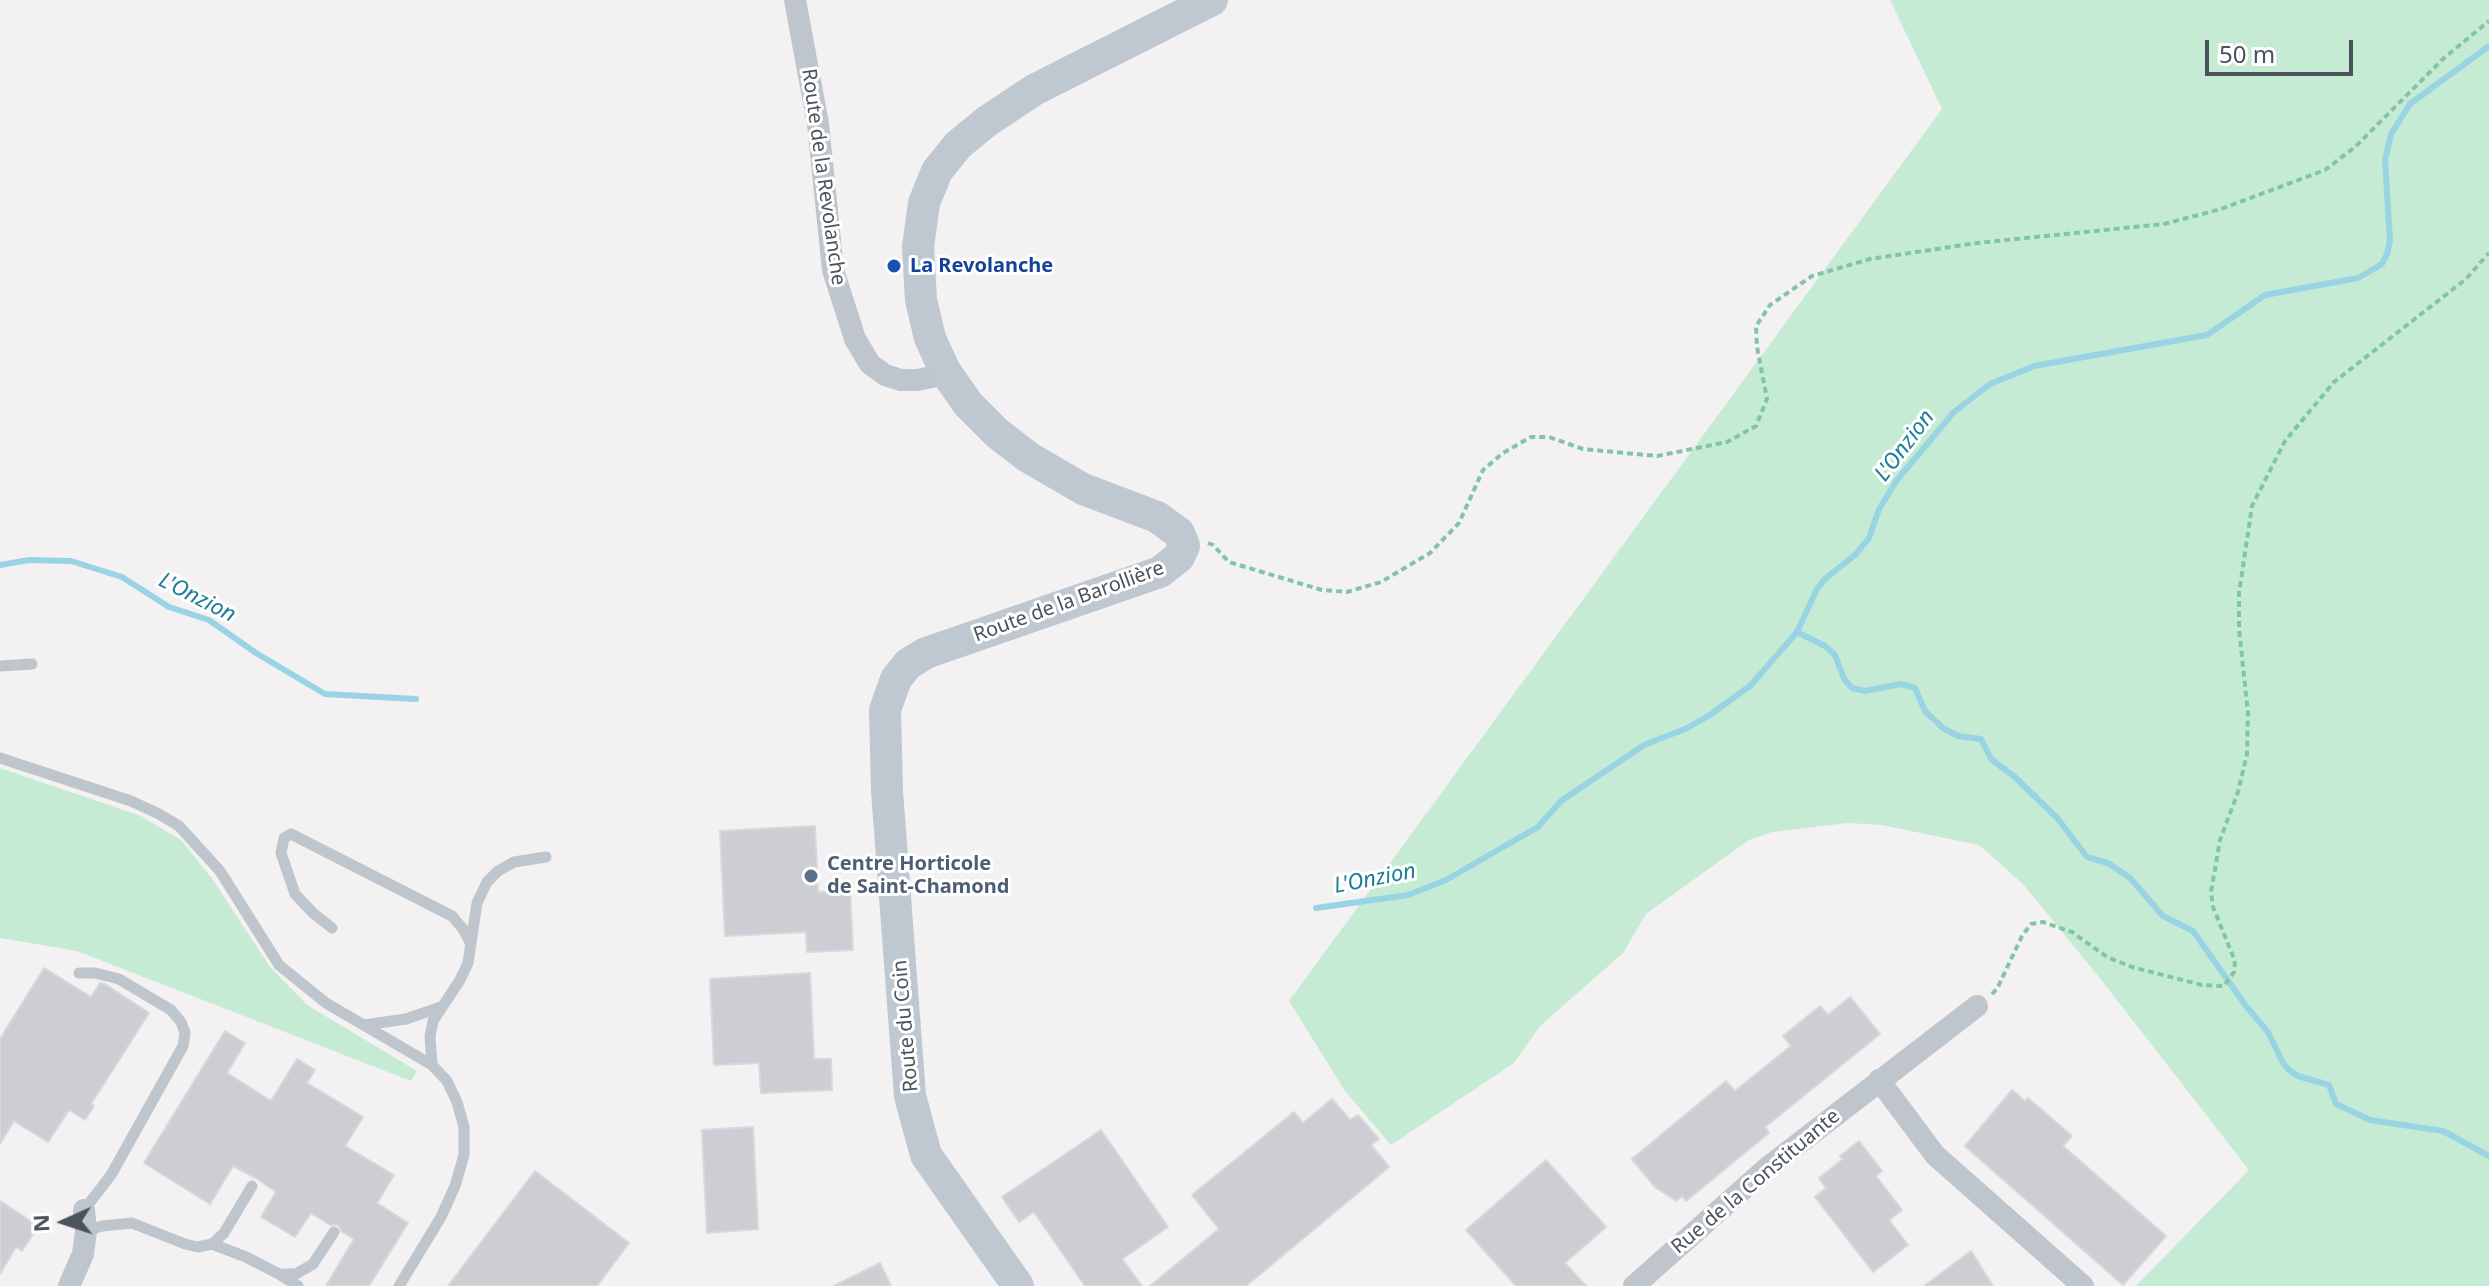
<!DOCTYPE html>
<meta charset="utf-8">
<style>
body{margin:0}
#map{position:relative;width:2489px;height:1286px;overflow:hidden;background:#f3f1f1;font-family:"Noto Sans",sans-serif}
canvas{display:block}
.north{position:absolute;left:24px;top:1182px;width:80px;height:80px;-webkit-text-stroke:6px #fff;paint-order:stroke;rotate:267deg;font-size:22px;font-weight:700;line-height:32px;text-align:center;color:#4b545c}
.north::after{content:'';display:block;margin:auto;width:28px;height:36px;background:#4b545c;clip-path:polygon(50% 0,100% 100%,50% 72%,0 100%)}
.scale{position:absolute;left:2205px;top:40px;width:148px;height:36px;box-sizing:border-box;border:4px solid #4b545c;border-top:0;padding-left:10px;font-size:24px;line-height:28px;white-space:nowrap;color:#4b545c;-webkit-text-stroke:6px #fff;paint-order:stroke}
</style>
<div id="map">
<canvas width="2489" height="1286"></canvas>
<div class="north">N</div>
<div class="scale">50 m</div>
</div>
<script>
const context = document.querySelector('canvas').getContext('2d');
context.lineJoin = 'round';
function fill(path, color) { context.fillStyle = color; context.fill(path, 'evenodd'); }
const shape = rows => new Path2D(rows.map(r => 'M' + r).join(''));
function strokePath(path, color, width, dash) { context.strokeStyle = color; context.lineWidth = width; context.lineCap = dash ? 'butt' : 'round'; context.setLineDash(dash || []); context.stroke(path); }
function drawText(font, color, halo, rows, align = 'center') {
  context.font = font + ' "Noto Sans",sans-serif'; context.lineWidth = 6; context.setLineDash([]); context.textBaseline = 'middle'; context.strokeStyle = halo; context.fillStyle = color; for (const [text, x, y, turn = 0] of rows) {
    context.save(); context.translate(x, y); context.rotate((+turn || 0) * Math.PI / 180); context.textAlign = isNaN(turn) ? turn : align; if (halo) context.strokeText(text, 0, 0); context.fillText(text, 0, 0); context.restore();
  }
}
fill(shape([
 [1890,0,2489,0,2489,1286,2136,1286,2249,1170,2099,977,2023,884,1979,845,1882,825,1848,823,1772,832,1749,840,1646,914,1623,953,1540,1026,1514,1063,1391,1145,1345,1091,1289,1001,1942,109],
 [0,768,141,816,181,840,213,880,270,967,307,1005,417,1071,411,1081,77,951,0,938]
]), '#c6ebd4');
strokePath(shape([
 [0,565,29,560,71,561,122,577,169,607,209,620,256,653,325,694,416,699],
 [1797,632,1825,646,1835,655,1844,679,1852,688,1865,691,1901,684,1915,688,1925,711,1943,728,1958,736,1981,739,1991,759,2016,778,2058,819,2087,857,2108,863,2130,878,2163,916,2193,931,2246,1006,2268,1032,2283,1063,2289,1070,2298,1076,2329,1085,2336,1104,2370,1120,2443,1131,2489,1156],
 [1316,908,1408,895,1446,880,1538,827,1561,801,1644,745,1685,729,1710,715,1751,685,1797,632,1817,589,1826,578,1855,555,1869,538,1879,509,1897,480,1954,412,1990,384,2034,366,2207,335,2265,295,2358,278,2382,264,2387,254,2390,241,2385,160,2391,134,2410,104,2489,46]
]), '#98d4e3', 6);
const building = shape([
 [815,826,818,892,850,890,853,950,807,952,806,932,725,936,720,831,815,826],
 [44,968,91,997,100,983,105,984,149,1013,91,1104,94,1106,85,1120,69,1110,48,1142,14,1121,0,1144,0,1039,44,968],
 [810,973,814,1059,831,1059,832,1090,761,1093,759,1063,714,1065,710,979,810,973],
 [1850,997,1880,1034,1765,1127,1769,1133,1686,1201,1682,1196,1676,1201,1655,1187,1632,1159,1726,1081,1735,1091,1791,1046,1783,1036,1820,1006,1828,1015,1850,997],
 [225,1031,245,1043,227,1073,271,1101,297,1059,315,1070,307,1083,363,1117,345,1146,394,1175,377,1203,408,1223,369,1286,326,1286,354,1239,342,1232,338,1225,330,1225,311,1213,295,1237,261,1217,276,1192,256,1178,233,1166,210,1204,144,1163,225,1031],
 [2012,1090,2025,1101,2028,1098,2072,1136,2063,1146,2166,1236,2123,1285,1965,1146,2012,1090],
 [1332,1099,1350,1120,1358,1115,1379,1139,1371,1145,1389,1167,1246,1286,1150,1286,1219,1229,1192,1195,1294,1112,1303,1123,1332,1099],
 [753,1127,758,1229,707,1233,702,1130,753,1127],
 [1101,1130,1168,1227,1122,1259,1142,1286,1085,1286,1034,1212,1019,1222,1002,1197,1101,1130],
 [1859,1141,1882,1171,1876,1176,1902,1210,1889,1220,1908,1245,1873,1272,1815,1197,1826,1188,1819,1178,1843,1159,1840,1156,1859,1141],
 [1546,1160,1606,1227,1565,1263,1586,1286,1516,1286,1466,1230,1546,1160],
 [535,1171,629,1243,597,1286,448,1286,535,1171],
 [0,1201,38,1226,22,1251,16,1247,0,1274,0,1201],
 [1971,1251,1993,1286,1924,1286,1971,1251],
 [880,1263,891,1286,834,1286,880,1263]
]);
fill(building, '#ccced3');
strokePath(building, '#d6d8dc', 2);
strokePath(shape([
 [1208,543,1213,545,1229,562,1322,590,1347,592,1381,582,1430,553,1459,523,1483,470,1503,453,1531,437,1549,437,1583,449,1657,456,1727,442,1756,426,1767,399,1757,347,1756,326,1770,305,1812,276,1870,259,1977,243,2164,224,2221,209,2325,170,2355,147,2444,58,2489,21],
 [1992,994,1997,989,2022,936,2031,924,2043,922,2072,932,2107,957,2132,967,2202,985,2224,986,2234,972,2235,961,2213,907,2211,892,2220,840,2238,792,2247,754,2248,713,2239,629,2239,593,2252,506,2285,441,2334,382,2466,279,2489,253]
]), '#82c5a3', 4, [6, 4]);
strokePath(shape([
 [0,666,32,664],
 [0,758,131,801,159,814,179,826,220,871,279,965,326,1003,432,1065,447,1081,457,1102,464,1127,464,1155,455,1186,441,1217,399,1286],
 [332,928,313,913,295,894,281,853,284,838,291,834,452,916,463,929,471,944],
 [79,973,95,973,119,979,171,1010,181,1022,185,1033,183,1046,111,1175,84,1210],
 [364,1025,406,1019,441,1007],
 [432,1065,430,1036,433,1021,460,980,468,963,477,903,487,882,498,871,514,862,546,857],
 [86,1231,102,1226,132,1223,185,1244,198,1247,212,1244,224,1233,252,1186],
 [212,1244,246,1257,279,1274,296,1274,313,1264,334,1232],
 [279,1274,298,1286]
]), '#bfc5cc', 11);
strokePath(shape([
 [795,0,818,124,833,270,855,339,870,364,885,375,901,380,917,380,932,377,945,371],
 [1879,1080,1935,1155,2083,1286],
 [69,1286,83,1254,86,1231,84,1210],
 [1634,1286,1767,1168,1977,1006]
]), '#bfc5cc', 22);
strokePath(shape([
 [1018,1286,926,1155,910,1096,887,791,885,710,896,679,908,664,926,653,1160,572,1179,557,1184,546,1179,533,1157,517,1083,489,1028,457,997,433,968,404,945,371,930,338,921,300,918,247,924,203,937,171,958,145,986,122,1034,90,1212,0]
]), '#bfc8d0', 32);
for (const [x, y, r, color] of [
 [894,266,8,"#1a4fb4"],
 [811,876,8,"#5c6f8a"]
]) { const dot = new Path2D(); dot.arc(x, y, r, 0, 2 * Math.PI); context.fillStyle = color; context.fill(dot); strokePath(dot, '#fff', 3); }
drawText('20px', '#4b545c', '#fff', [
 ["Route de la Revolanche",823,177,82],
 ["Route de la Barollière",1069,602,-20],
 ["Route du Coin",906,1026,-95],
 ["Rue de la Constituante",1756,1182,-40]
]);
drawText('bold 20px', '#164399', '#fff', [
 ["La Revolanche",910,266]
], 'left');
drawText('bold 20px', '#4e5e75', '#fff', [
 ["Centre Horticole",827,864],
 ["de Saint-Chamond",827,887]
], 'left');
drawText('italic 22px', '#1d7e96', '#fff', [
 ["L'Onzion",1905,446,-53],
 ["L'Onzion",197,598,27],
 ["L'Onzion",1375,879,-11]
]);
</script>
